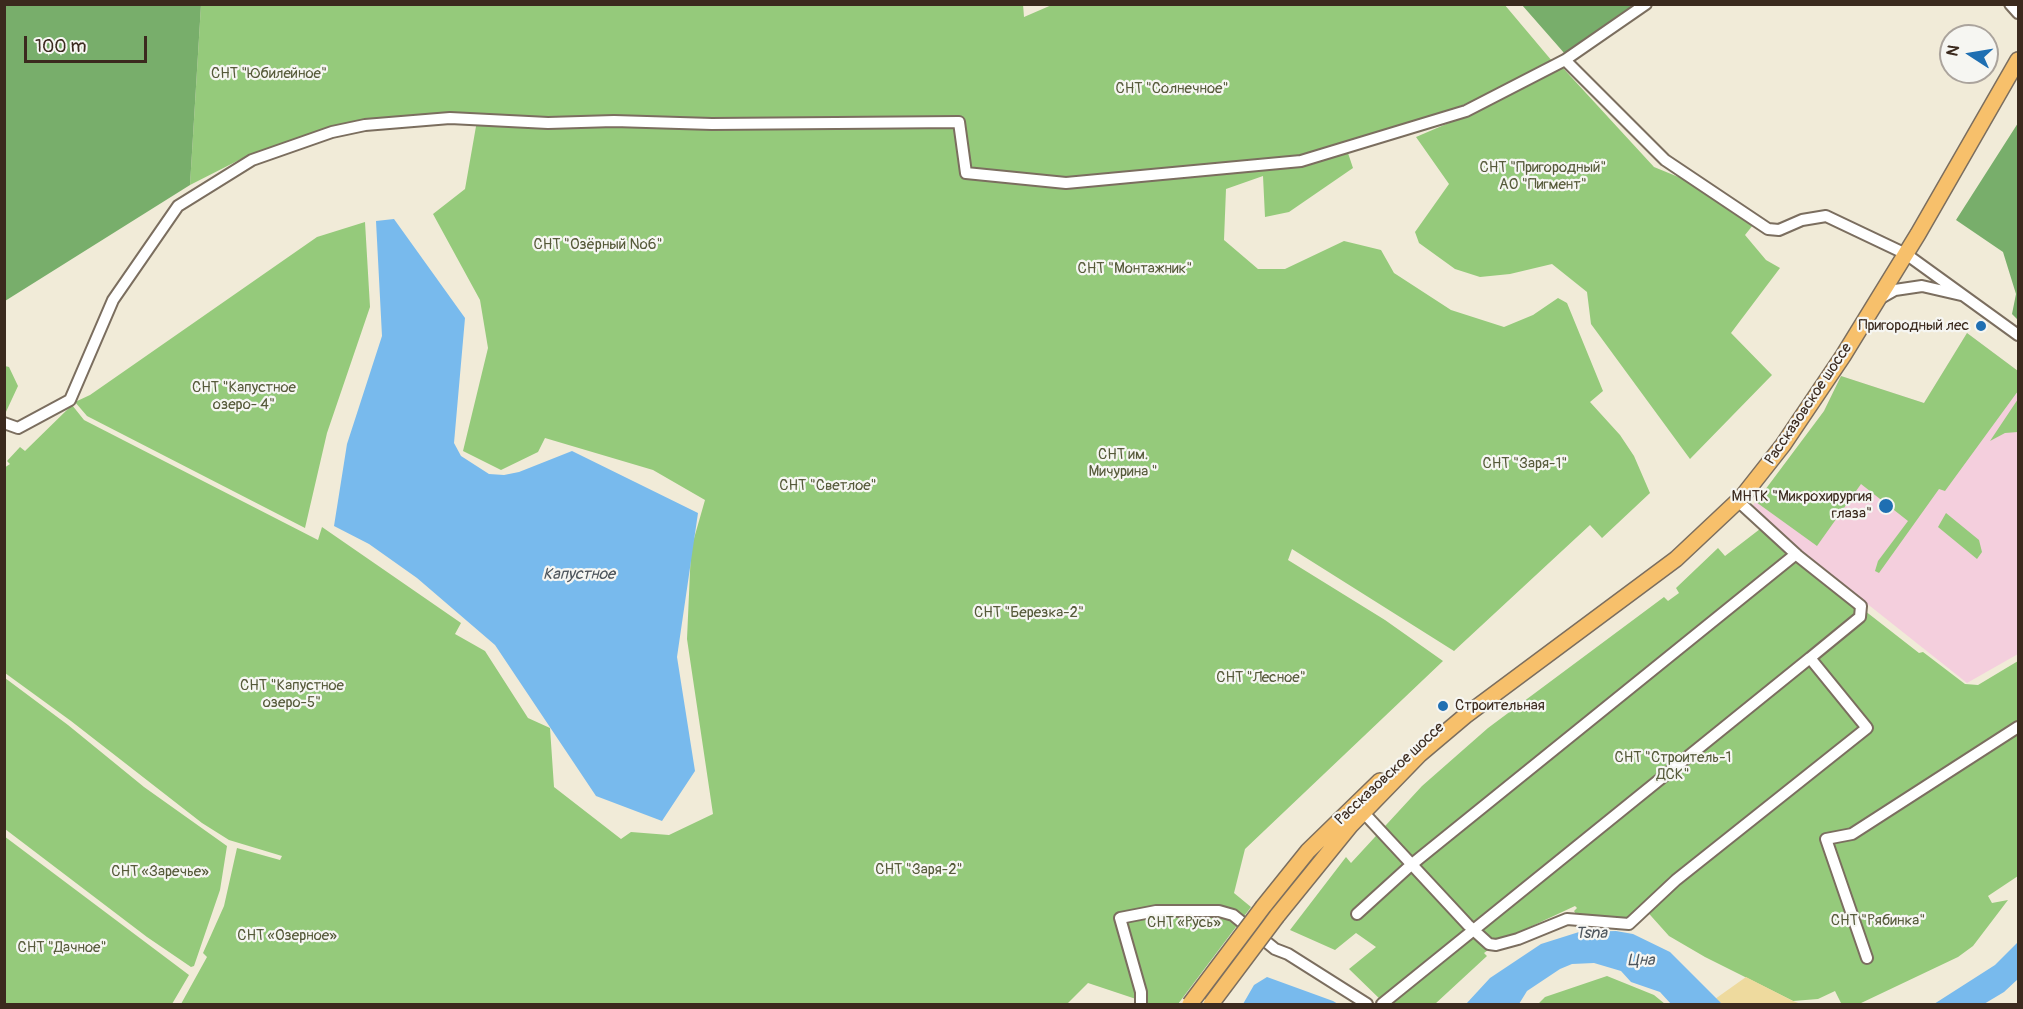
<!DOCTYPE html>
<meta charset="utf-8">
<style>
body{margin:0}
#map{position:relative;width:2023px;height:1009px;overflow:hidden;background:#f1ebd8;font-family:Pangolin,sans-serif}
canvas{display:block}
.frame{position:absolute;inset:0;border:6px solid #3b2a1e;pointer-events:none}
.north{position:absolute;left:1939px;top:24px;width:60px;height:60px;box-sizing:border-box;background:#f6f6f2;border:2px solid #aba49d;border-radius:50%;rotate:282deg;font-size:16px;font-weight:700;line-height:24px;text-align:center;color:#3b2a1e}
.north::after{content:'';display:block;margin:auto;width:21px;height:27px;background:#1f6fb2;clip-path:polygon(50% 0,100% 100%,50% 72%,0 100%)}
.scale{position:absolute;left:24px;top:36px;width:123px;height:27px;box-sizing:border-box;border:3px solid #3b2a1e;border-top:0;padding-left:8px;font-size:18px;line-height:21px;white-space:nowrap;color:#3b2a1e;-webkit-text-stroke:4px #f6f6f2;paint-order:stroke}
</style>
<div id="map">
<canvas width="2023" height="1009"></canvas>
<div class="frame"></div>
<div class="north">N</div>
<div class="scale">100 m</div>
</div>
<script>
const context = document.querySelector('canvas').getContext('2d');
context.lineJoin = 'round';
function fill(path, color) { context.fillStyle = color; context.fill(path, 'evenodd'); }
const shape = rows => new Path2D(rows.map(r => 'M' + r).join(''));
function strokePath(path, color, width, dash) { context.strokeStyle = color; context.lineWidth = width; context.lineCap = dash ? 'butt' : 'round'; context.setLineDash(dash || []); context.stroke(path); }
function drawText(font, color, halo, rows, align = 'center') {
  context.font = font + ' Pangolin,sans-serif'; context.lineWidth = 4.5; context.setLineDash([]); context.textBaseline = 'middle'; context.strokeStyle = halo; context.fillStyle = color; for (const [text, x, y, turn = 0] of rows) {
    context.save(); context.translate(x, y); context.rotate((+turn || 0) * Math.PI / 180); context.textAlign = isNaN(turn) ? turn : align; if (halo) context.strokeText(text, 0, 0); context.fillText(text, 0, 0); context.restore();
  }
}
fill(shape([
 [1967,333,2018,371,2018,654,1967,683,1749,510,1801,445,1824,411,1841,376,1924,403]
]), '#f4cfdd');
fill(shape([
 [1023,4,1024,17,1054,4,1504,4,1552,61,1485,96,1408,127,1345,144,1353,168,1289,212,1265,217,1263,176,1226,189,1224,240,1258,269,1285,269,1344,241,1381,250,1394,273,1451,310,1504,327,1533,315,1558,298,1567,303,1603,391,1590,402,1620,435,1634,456,1650,493,1602,538,1590,525,1454,651,1292,549,1288,560,1385,620,1443,661,1245,849,1234,893,1251,907,1178,1004,1151,1004,1088,983,1067,1004,181,1004,207,957,203,953,224,906,237,848,280,860,282,856,229,840,202,823,71,721,5,673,4,468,10,464,7,461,20,447,25,451,72,405,84,420,318,540,322,527,461,623,455,634,485,651,528,718,550,728,554,787,621,839,631,832,669,835,713,814,687,639,691,549,705,500,653,470,545,438,538,452,501,470,463,451,488,348,480,300,433,214,465,189,478,115,353,124,247,156,190,185,201,5],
 [1562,67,1654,167,1698,185,1753,225,1745,235,1766,260,1780,268,1731,333,1772,375,1690,459,1591,324,1587,292,1552,264,1510,274,1480,277,1455,269,1419,243,1415,232,1449,184,1416,137,1493,104],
 [365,222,370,307,327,433,305,528,87,416,75,402,90,395,317,237],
 [1967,333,2018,371,2018,391,1945,491,1939,489,1879,573,1875,571,1878,561,1908,521,1861,484,1817,546,1756,502,1824,411,1841,376,1924,403],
 [5,366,9,367,18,386,5,414],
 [2018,399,2018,432,2005,433,1990,441],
 [1946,513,1979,540,1982,552,1977,559,1938,527],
 [1760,529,1919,653,1923,652,1965,684,1978,685,2018,661,2018,876,1988,896,1992,903,2008,900,1973,946,1958,957,1859,1004,1841,1003,1835,991,1818,999,1793,1001,1705,957,1669,936,1643,907,1626,921,1578,917,1574,911,1577,908,1575,906,1502,940,1484,953,1487,956,1435,1004,1385,1004,1349,969,1376,947,1356,933,1335,950,1290,930,1346,857,1351,863,1422,786,1488,728,1664,597,1668,601,1679,593,1676,588,1718,548,1725,556],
 [5,678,68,725,144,787,227,846,220,890,194,966,191,967,147,937,5,829],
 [4,836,189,975,172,1004,5,1004],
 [1607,976,1654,995,1665,1004,1538,1004,1545,997]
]), '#95ca7b');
fill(shape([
 [5,4,201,5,190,185,5,301],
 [1522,5,1638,5,1565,54],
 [2018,123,2018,320,2012,314,2016,294,2003,252,1956,220]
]), '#78ae6b');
fill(shape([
 [1746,977,1793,1001,1801,1004,1722,1004,1715,999]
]), '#eeda9e');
fill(shape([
 [394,219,465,318,454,443,461,456,489,474,504,475,519,472,572,451,698,513,677,657,695,771,662,821,596,796,495,645,417,578,369,544,334,526,347,444,382,336,376,221],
 [1616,931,1633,934,1670,952,1722,1004,1671,1004,1660,992,1631,982,1621,971,1594,963,1572,964,1560,969,1527,991,1519,1004,1466,1004,1490,978,1541,944,1579,932],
 [2018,942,2018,979,2004,992,1984,1004,1934,1004,1995,965],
 [1267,977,1333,1001,1338,1004,1243,1004,1254,985]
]), '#78baed');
const minor = shape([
 [1646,4,1565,60,1665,160,1768,229,1779,230,1802,220,1826,216,1906,254,2018,335],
 [2010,4,2018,13],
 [1881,298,1895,290,1922,286,1961,295],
 [4,423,18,428,70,400,113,300,178,206,252,160,332,132,365,125,450,118,548,123,614,121,712,124,959,122,966,173,1066,183,1301,161,1466,111,1565,60],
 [1363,812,1468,925,1489,944,1496,945,1518,939,1567,919,1629,924,1676,880,1867,728,1810,658,1860,617,1861,606,1798,556,1738,501],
 [1357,914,1411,865,1796,554],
 [1867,958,1826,839,1852,834,2018,727],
 [1141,1004,1141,992,1120,918,1156,911,1219,911,1233,915,1275,949,1288,954,1367,1004],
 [1382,1004,1810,658]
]);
const primary = shape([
 [1263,907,1308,851,1380,781],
 [1277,916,1350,826,1420,754,1465,716,1676,559,1742,497,1783,445,1843,356,1918,234,2018,60]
]);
strokePath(minor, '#7b6e5f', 14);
strokePath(primary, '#7b6e5f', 18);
strokePath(minor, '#fff', 10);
strokePath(primary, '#f7c06b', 15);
const primaryBridge = shape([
 [1190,1004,1263,907],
 [1211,1004,1277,916]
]);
strokePath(primaryBridge, '#7b6e5f', 18, []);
strokePath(primaryBridge, '#f7c06b', 15);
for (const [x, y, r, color] of [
 [1981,326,6,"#1f6fb2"],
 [1886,506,8,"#1f6fb2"],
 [1443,706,6,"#1f6fb2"]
]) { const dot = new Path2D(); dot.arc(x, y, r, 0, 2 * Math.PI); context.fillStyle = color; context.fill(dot); strokePath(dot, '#f6f6f2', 2); }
drawText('15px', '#565a3a', '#f6f6f2', [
 ["СНТ \"Юбилейное\"",269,74],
 ["СНТ \"Солнечное\"",1172,89],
 ["СНТ \"Пригородный\"",1543,168],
 ["АО \"Пигмент\"",1543,185],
 ["СНТ \"Озёрный №6\"",598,245],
 ["СНТ \"Монтажник\"",1135,269],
 ["СНТ \"Капустное",244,388],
 ["озеро- 4\"",244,405],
 ["СНТ им.",1123,455],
 ["Мичурина \"",1123,472],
 ["СНТ \"Заря-1\"",1525,464],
 ["СНТ \"Светлое\"",828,486],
 ["СНТ \"Березка-2\"",1029,613],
 ["СНТ \"Лесное\"",1261,678],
 ["СНТ \"Капустное",292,686],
 ["озеро-5\"",292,703],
 ["СНТ \"Строитель-1",1673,758],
 ["ДСК\"",1673,775],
 ["СНТ \"Заря-2\"",919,870],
 ["СНТ «Заречье»",160,872],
 ["СНТ \"Рябинка\"",1878,921],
 ["СНТ «Русь»",1184,923],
 ["СНТ «Озерное»",287,936],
 ["СНТ \"Дачное\"",62,948]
]);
drawText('15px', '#3b2a1e', '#f6f6f2', [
 ["Пригородный лес",1969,326],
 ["МНТК \"Микрохирургия",1872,497],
 ["глаза\"",1872,514],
 ["Строительная",1455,706,"left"]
], 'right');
drawText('15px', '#3b2a1e', '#f6f6f2', [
 ["Рассказовское шоссе",1809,404,-56],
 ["Рассказовское шоссе",1390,774,-43]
]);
drawText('italic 16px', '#4d555c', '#f6f6f2', [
 ["Капустное",579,575],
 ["Tsna",1591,934],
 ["Цна",1641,961]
]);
</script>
